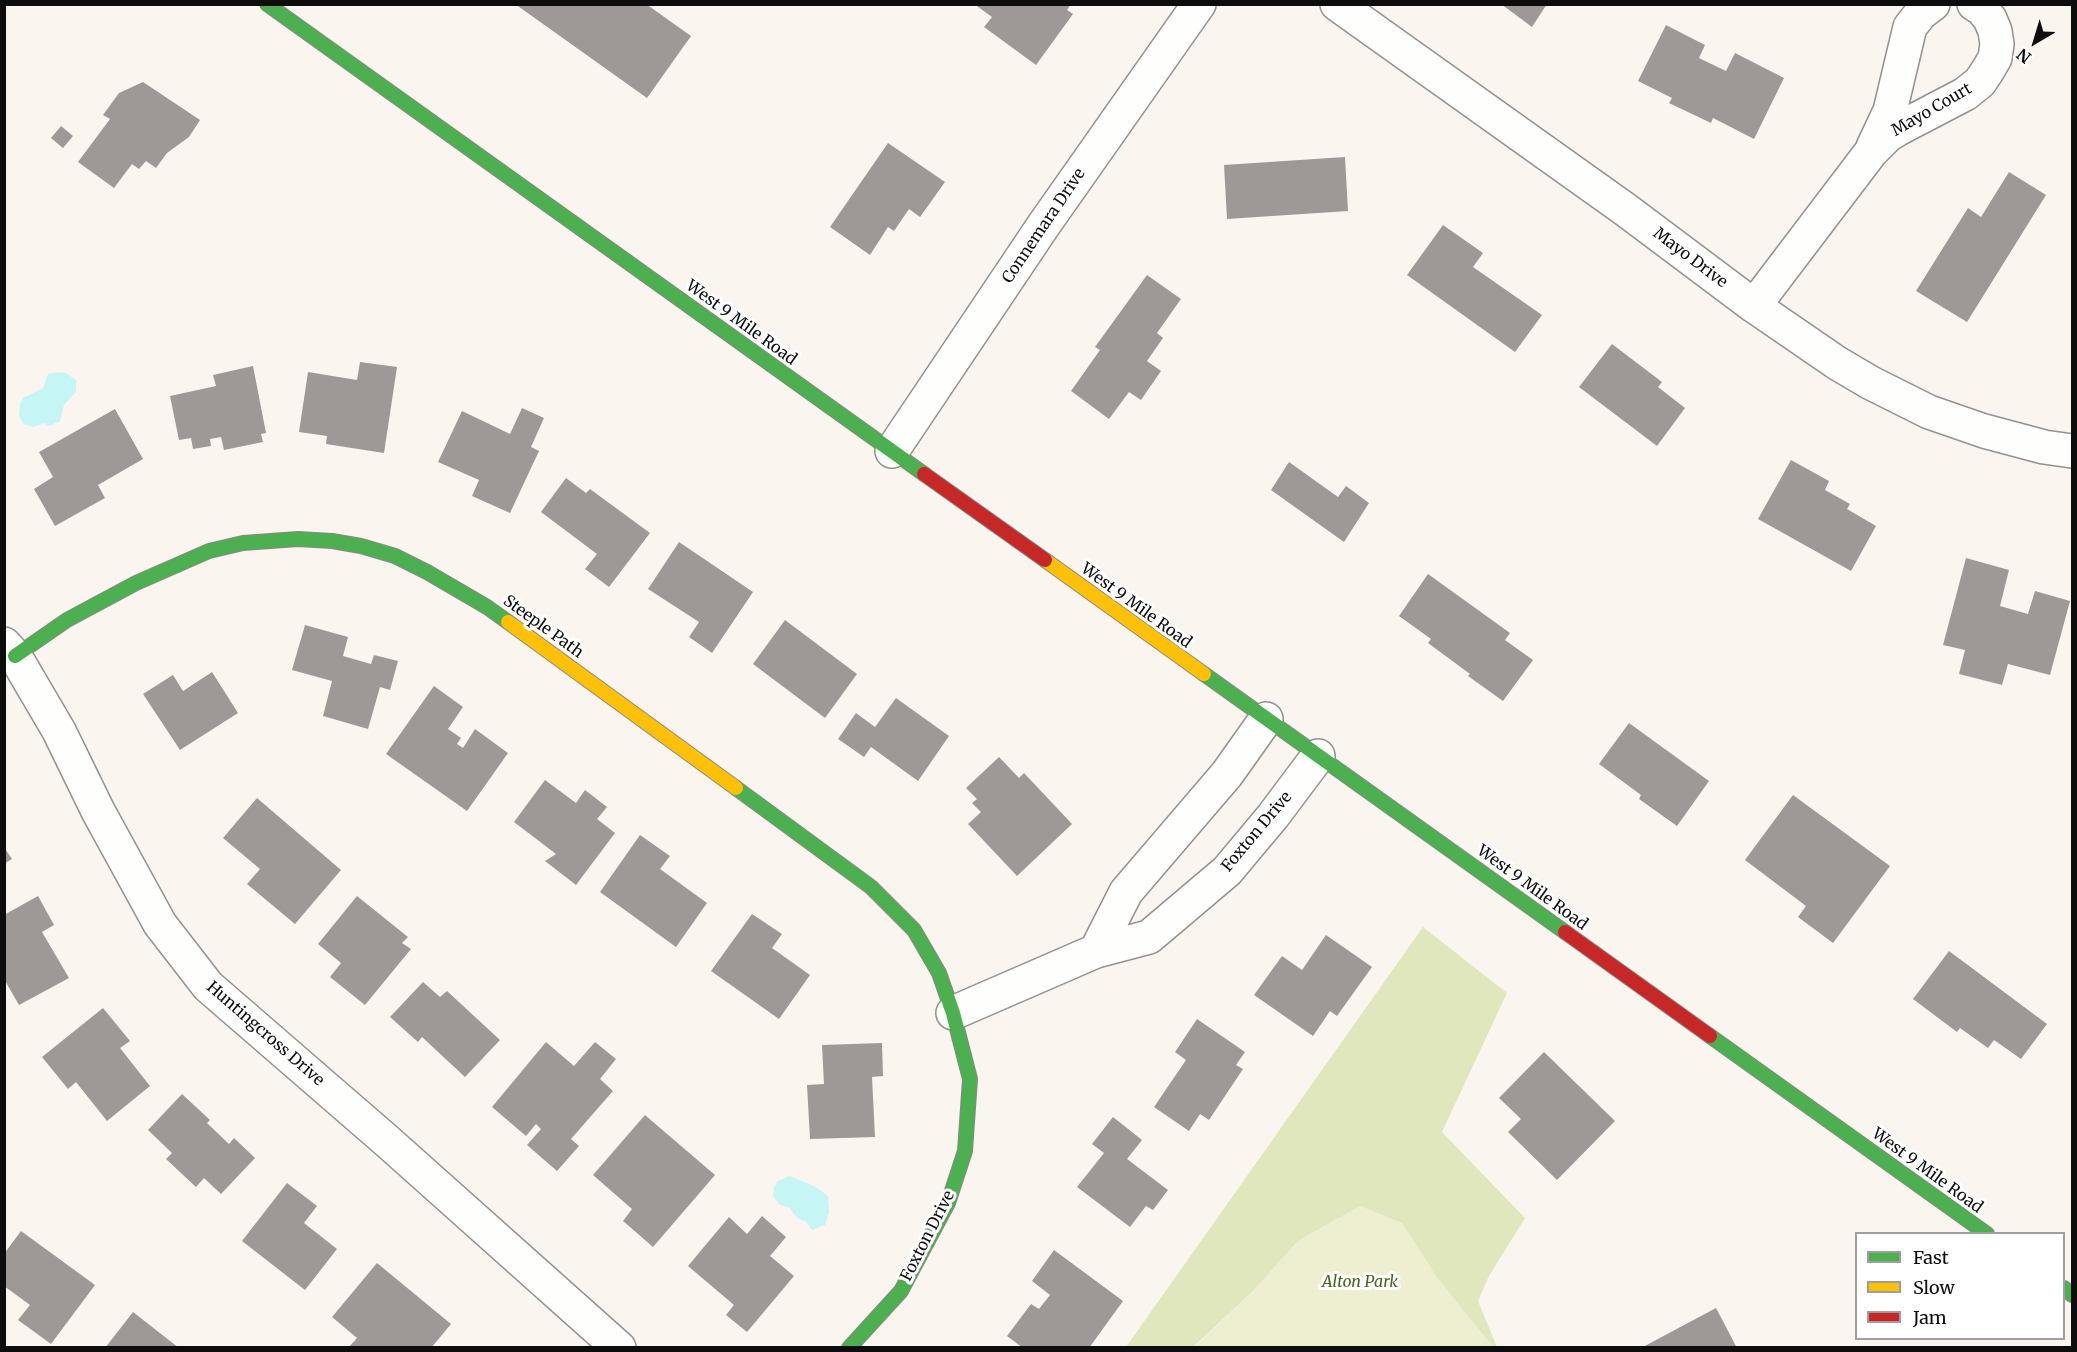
<!DOCTYPE html>
<style>
body{margin:0}
#map{position:relative;width:2077px;height:1352px;overflow:hidden;background:#fbf5f0;font-family:Merriweather,serif}
canvas{display:block}
.frame{position:absolute;inset:0;border:6px solid #0d0d0d;pointer-events:none}
.legend{position:absolute;left:1855px;top:1232px;width:210px;height:108px;box-sizing:border-box;background:#fff;border:2px solid #9e9e9e;margin:0;padding:8px 10px;list-style:none;font-size:18px;color:#0d0d0d}
.legend li{display:flex;align-items:center;gap:12px;height:30px}
.legend b{width:30px;border:2px solid #9e9e9e}
.north{position:absolute;left:2005px;top:12px;width:60px;height:60px;-webkit-text-stroke:4px #fff;paint-order:stroke;rotate:218deg;font-size:16px;font-weight:700;line-height:24px;text-align:center;color:#0d0d0d}
.north::after{content:'';display:block;margin:auto;width:21px;height:27px;background:#0d0d0d;clip-path:polygon(50% 0,100% 100%,50% 72%,0 100%)}
</style>
<div id="map">
<canvas width="2077" height="1352"></canvas>
<div class="frame"></div>
<ul class="legend">
<li><b style="height:8px;background:#4caf50"></b>Fast</li>
<li><b style="height:8px;background:#ffc107"></b>Slow</li>
<li><b style="height:8px;background:#c62828"></b>Jam</li>
</ul>
<div class="north">N</div>
</div>
<script>
const context = document.querySelector('canvas').getContext('2d');
context.lineJoin = 'round';
function fill(path, color) { context.fillStyle = color; context.fill(path, 'evenodd'); }
const shape = rows => new Path2D(rows.map(r => 'M' + r).join(''));
function strokePath(path, color, width, dash) { context.strokeStyle = color; context.lineWidth = width; context.lineCap = dash ? 'butt' : 'round'; context.setLineDash(dash || []); context.stroke(path); }
function drawText(font, color, halo, rows, align = 'center') {
  context.font = font + ' Merriweather,serif'; context.lineWidth = 6; context.setLineDash([]); context.textBaseline = 'middle'; context.strokeStyle = halo; context.fillStyle = color; for (const [text, x, y, turn = 0] of rows) {
    context.save(); context.translate(x, y); context.rotate((+turn || 0) * Math.PI / 180); context.textAlign = isNaN(turn) ? turn : align; if (halo) context.strokeText(text, 0, 0); context.fillText(text, 0, 0); context.restore();
  }
}
fill(shape([
 [1360,1206,1402,1223,1438,1279,1493,1347,1193,1348,1253,1291,1298,1241]
]), '#edefd0');
fill(shape([
 [1423,927,1507,993,1442,1132,1525,1218,1489,1276,1478,1301,1497,1347,1493,1347,1438,1279,1402,1223,1360,1206,1298,1241,1253,1291,1193,1347,1126,1347]
]), '#e1e7bd');
fill(shape([
 [59,372,66,373,76,380,76,392,64,405,60,421,49,426,44,423,33,427,23,424,19,415,20,404,23,398,43,388,48,374],
 [790,1176,816,1187,828,1196,829,1212,825,1225,812,1230,806,1222,797,1218,789,1207,780,1205,773,1196,774,1187,778,1181]
]), '#c6f5f6');
fill(shape([
 [515,4,646,4,691,36,647,98],
 [974,4,1071,4,1067,10,1073,14,1036,65,984,27,992,17],
 [1501,4,1547,4,1532,27],
 [1666,25,1705,45,1699,58,1726,71,1735,53,1784,78,1754,139,1713,118,1711,123,1669,103,1672,98,1638,81],
 [143,82,200,120,189,137,167,153,156,168,146,161,139,169,132,164,114,188,78,162,110,119,103,115,119,93],
 [61,126,73,136,63,148,51,138],
 [888,143,945,182,920,217,909,209,894,231,888,227,870,255,830,227],
 [1345,157,1348,211,1227,219,1224,165],
 [2009,172,2046,195,1967,322,1916,291,1968,208,1981,217],
 [1443,225,1483,253,1473,267,1542,315,1515,352,1407,275],
 [1147,275,1181,299,1157,333,1163,338,1147,361,1161,371,1141,400,1129,392,1109,419,1071,391,1100,350,1095,347],
 [1612,344,1662,382,1658,387,1685,408,1657,446,1579,387],
 [360,362,397,367,384,453,326,444,327,436,299,432,308,372,357,380],
 [253,366,266,433,261,434,263,442,224,450,221,437,210,439,211,446,193,449,191,438,179,440,170,396,216,386,213,375],
 [522,408,544,418,531,447,539,451,510,513,472,496,479,480,438,462,462,411,510,434],
 [115,409,143,459,98,485,105,498,55,526,34,489,53,477,39,452],
 [1791,460,1829,481,1825,490,1850,504,1847,509,1876,526,1851,571,1758,519],
 [1289,462,1338,497,1346,486,1369,503,1344,542,1271,490],
 [566,478,586,493,590,489,650,533,609,587,585,569,597,554,541,512],
 [679,542,753,592,712,653,689,637,699,622,648,589],
 [1966,558,2009,570,2000,606,2028,614,2035,591,2070,601,2050,675,2008,664,2002,685,1959,674,1965,650,1943,645],
 [1428,574,1510,633,1505,640,1533,660,1503,701,1468,676,1470,674,1428,643,1431,639,1399,616],
 [785,620,857,674,825,718,753,664],
 [305,625,348,637,343,656,371,664,374,655,398,661,390,690,380,687,368,729,323,716,332,681,292,670],
 [212,672,238,713,180,750,143,694,173,675,183,691],
 [434,686,463,707,448,729,461,738,457,744,463,748,475,729,508,753,467,811,386,754],
 [896,698,949,736,918,781,871,747,864,757,838,739,856,713,875,727],
 [1629,723,1709,781,1677,826,1639,799,1641,795,1599,764],
 [999,757,1019,778,1024,773,1072,824,1017,876,968,824,981,812,972,803,977,799,966,788],
 [545,780,576,803,585,790,607,807,597,819,615,833,576,885,545,861,556,854,514,822],
 [1793,795,1890,866,1833,943,1798,917,1806,906,1745,860],
 [257,798,341,870,295,924,247,884,260,869,223,838],
 [640,835,670,856,660,869,707,903,676,947,600,892],
 [4,847,12,859,4,864],
 [38,896,54,925,42,932,69,978,19,1005,4,979,4,915],
 [357,896,408,937,402,943,411,949,365,1005,330,977,341,963,318,944],
 [752,914,782,934,772,948,810,975,779,1019,711,971],
 [1326,935,1372,967,1337,1016,1330,1011,1313,1036,1254,995,1282,956,1302,970],
 [1949,951,2047,1024,2021,1059,1994,1040,1988,1048,1960,1028,1957,1032,1913,999],
 [423,982,440,997,447,991,500,1040,465,1077,422,1037,418,1042,390,1017],
 [103,1008,130,1041,120,1048,150,1086,107,1121,76,1082,68,1089,42,1057],
 [1197,1019,1245,1052,1236,1065,1243,1069,1209,1120,1200,1114,1189,1131,1154,1107,1186,1060,1175,1052],
 [546,1042,574,1066,595,1042,616,1059,600,1079,613,1091,571,1139,579,1146,557,1171,527,1145,541,1129,536,1124,526,1136,492,1107],
 [882,1043,883,1076,872,1077,875,1137,810,1139,807,1085,824,1084,822,1045],
 [1544,1052,1615,1121,1557,1180,1508,1132,1521,1119,1499,1098],
 [182,1094,210,1120,207,1123,229,1144,234,1138,255,1158,221,1194,204,1178,196,1187,166,1159,172,1153,148,1130],
 [645,1115,715,1175,653,1247,623,1221,632,1209,593,1175],
 [1113,1117,1142,1140,1127,1159,1168,1190,1153,1210,1146,1206,1130,1227,1077,1187,1104,1153,1092,1144],
 [287,1183,317,1206,304,1223,337,1249,305,1290,242,1241],
 [762,1216,786,1237,770,1256,794,1276,747,1332,726,1315,734,1305,688,1266,729,1217,747,1234],
 [21,1231,95,1285,51,1344,18,1320,30,1305,4,1286,4,1254],
 [1054,1250,1123,1301,1089,1348,1023,1348,1007,1336,1031,1304,1039,1309,1050,1295,1032,1281],
 [377,1263,451,1324,431,1348,348,1348,357,1338,332,1317],
 [1716,1308,1737,1348,1641,1348],
 [133,1312,179,1348,105,1348]
]), '#9e9996');
const street = shape([
 [1337,4,1626,210,1754,306,1837,363,1871,383,1929,412,1984,431,2044,447,2072,451],
 [1873,147,1890,111,1910,27,1921,13,1933,4],
 [1754,306,1871,152,1888,135,1898,129,1965,94,1980,82,1988,70,1995,58,1997,44,1995,31,1990,19,1982,9,1974,4],
 [892,451,1043,226,1199,4],
 [4,644,15,656,59,731,98,811,160,924,208,986,387,1141,619,1348],
 [1096,951,1126,892,1227,774,1266,719],
 [953,1013,1096,951,1149,937,1227,871,1273,816,1318,756]
]);
const fast = shape([
 [267,4,924,474],
 [15,656,67,620,136,583,209,551,243,543,298,539,332,541,361,546,395,556,427,572,487,607,508,622],
 [1204,674,1565,932],
 [736,788,871,887,914,930,939,973,953,1013,970,1079,965,1151,948,1203,901,1291,849,1348],
 [1710,1036,1987,1234],
 [2064,1288,2072,1295]
]);
const slow = shape([
 [1045,560,1204,674],
 [508,622,736,788]
]);
const jam = shape([
 [924,474,1045,560],
 [1565,932,1710,1036]
]);
strokePath(street, '#94918f', 36);
strokePath(fast, '#8b8886', 16);
strokePath(slow, '#8b8886', 16);
strokePath(jam, '#8b8886', 16);
strokePath(street, '#fefefd', 33);
strokePath(fast, '#4caf50', 14);
strokePath(slow, '#ffc107', 14);
strokePath(jam, '#c62828', 14);
drawText('16px', '#0d0d0d', '#fff', [
 ["Mayo Court",1932,110,-30],
 ["Connemara Drive",1044,226,-56],
 ["Mayo Drive",1690,258,37],
 ["West 9 Mile Road",741,323,36],
 ["West 9 Mile Road",1136,606,36],
 ["Steeple Path",543,627,36],
 ["Foxton Drive",1257,832,-50],
 ["West 9 Mile Road",1532,888,36],
 ["Huntingcross Drive",265,1034,41],
 ["West 9 Mile Road",1927,1171,36],
 ["Foxton Drive",928,1236,-63]
]);
drawText('italic 16px', '#44661b', '#fff', [
 ["Alton Park",1360,1282]
]);
</script>
